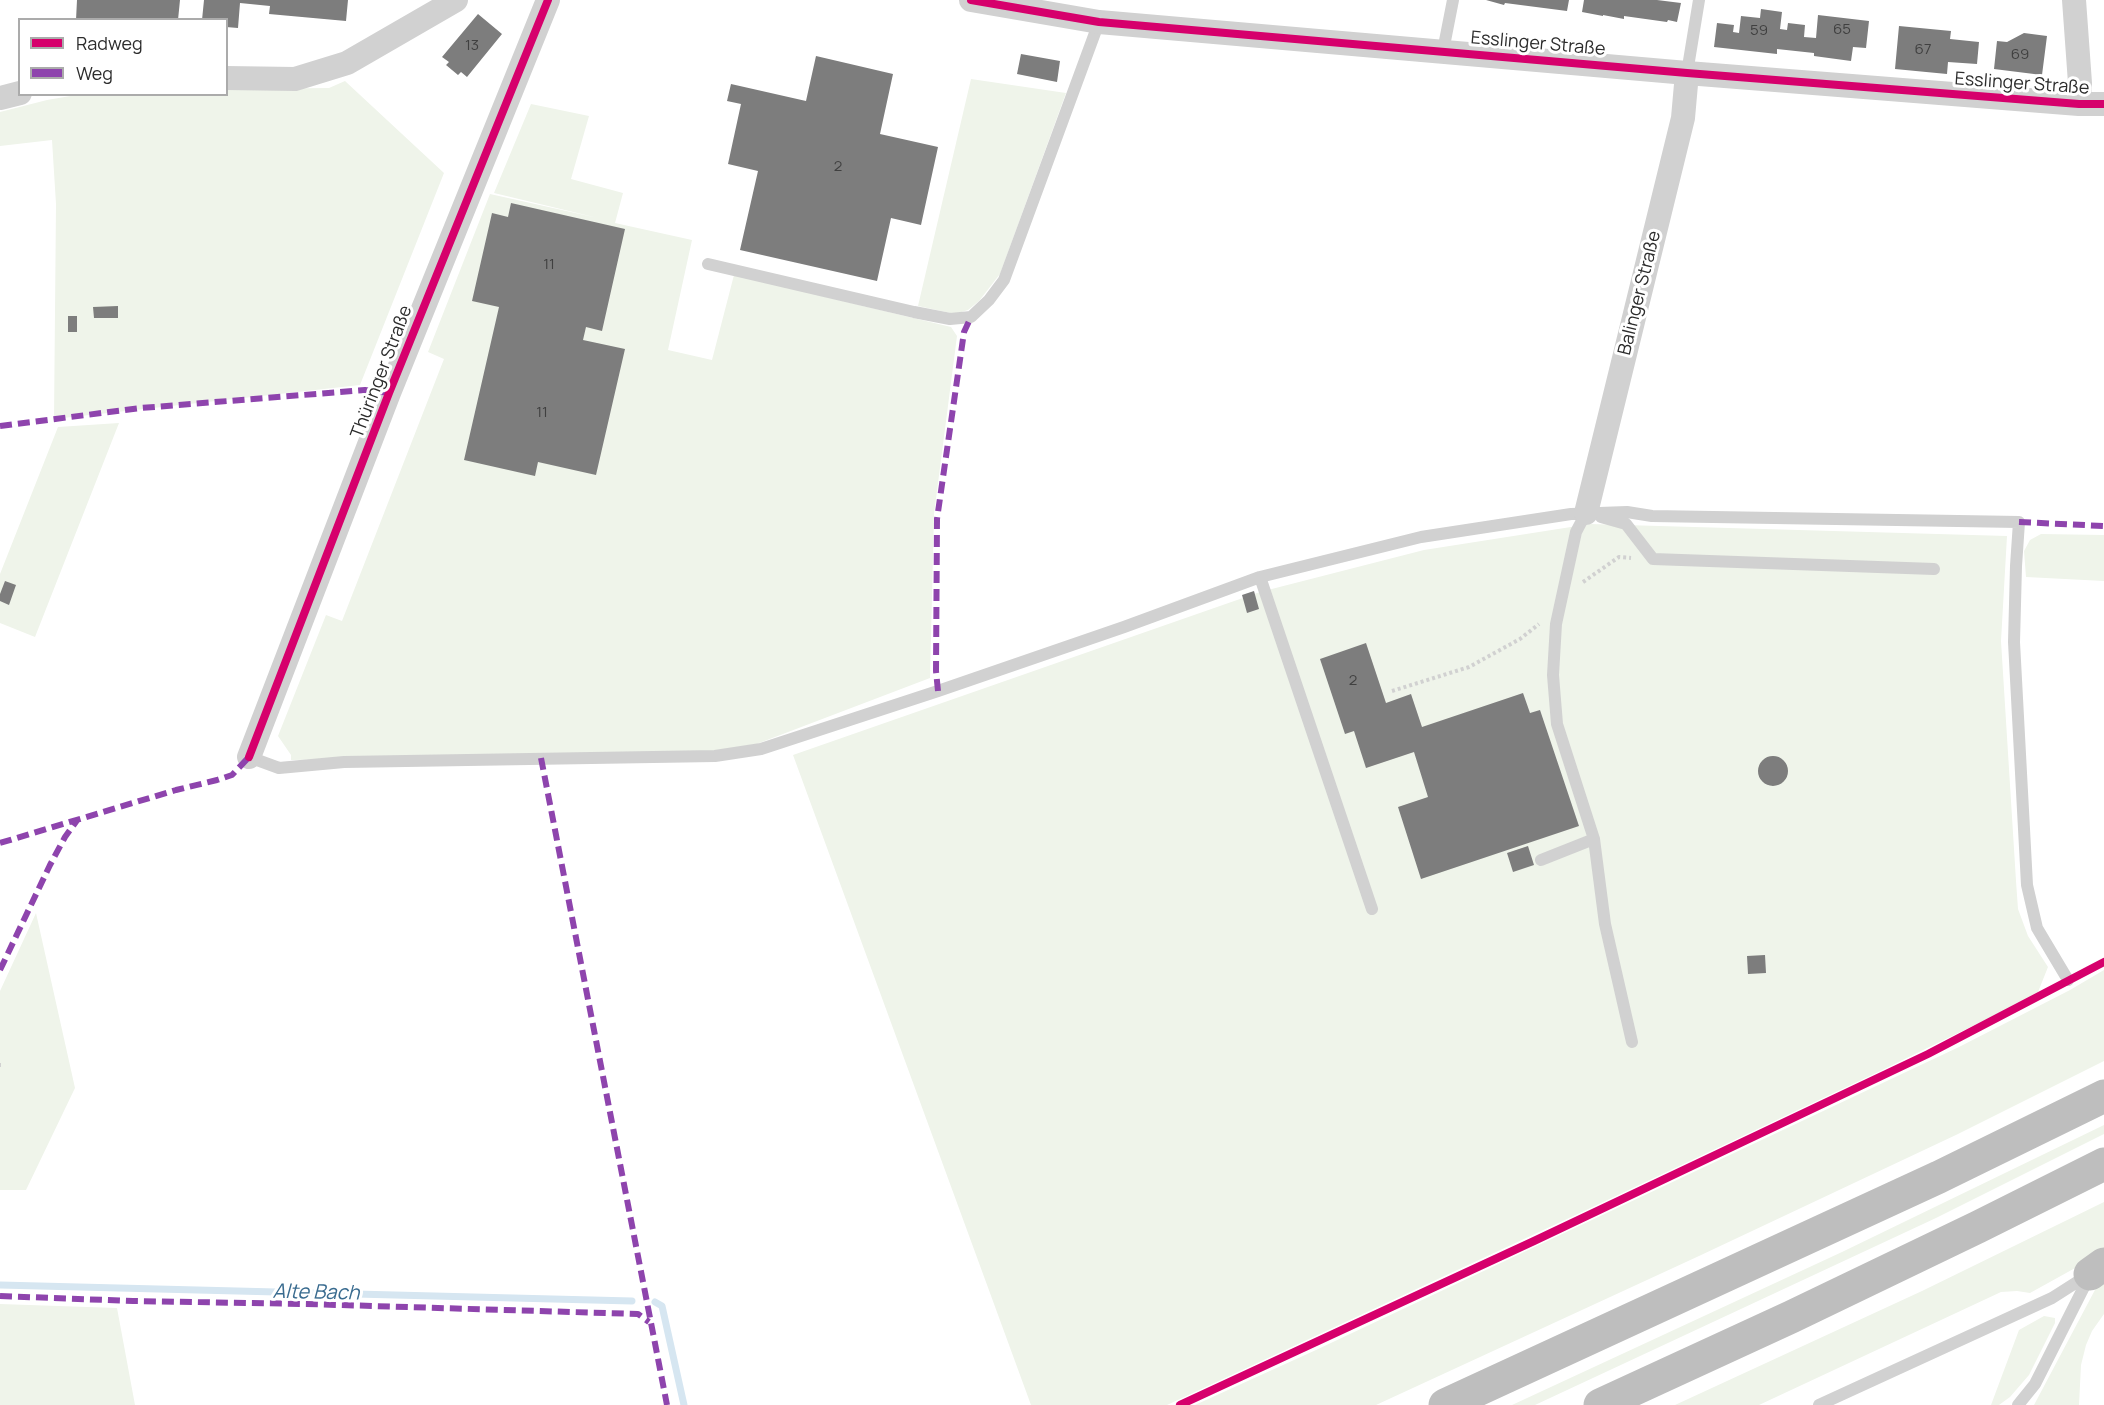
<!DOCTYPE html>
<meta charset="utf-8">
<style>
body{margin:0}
#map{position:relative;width:2104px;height:1405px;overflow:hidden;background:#fff;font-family:Manrope,sans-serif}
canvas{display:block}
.legend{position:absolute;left:18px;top:18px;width:210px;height:78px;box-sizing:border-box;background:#fff;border:2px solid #ababab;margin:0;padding:8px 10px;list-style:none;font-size:18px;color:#2c2c2c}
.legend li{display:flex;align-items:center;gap:12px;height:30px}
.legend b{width:30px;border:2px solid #ababab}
</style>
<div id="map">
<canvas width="2104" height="1405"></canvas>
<ul class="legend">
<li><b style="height:8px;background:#d6006c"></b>Radweg</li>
<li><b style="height:8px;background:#8e44ad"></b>Weg</li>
</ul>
</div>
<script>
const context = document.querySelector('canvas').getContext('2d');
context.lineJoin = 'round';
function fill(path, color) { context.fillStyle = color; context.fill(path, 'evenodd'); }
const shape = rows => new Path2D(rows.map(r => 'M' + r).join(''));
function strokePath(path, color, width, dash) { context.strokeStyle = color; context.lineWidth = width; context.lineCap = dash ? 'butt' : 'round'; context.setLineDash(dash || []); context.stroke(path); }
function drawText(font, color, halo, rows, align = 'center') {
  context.font = font + ' Manrope,sans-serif'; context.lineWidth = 6; context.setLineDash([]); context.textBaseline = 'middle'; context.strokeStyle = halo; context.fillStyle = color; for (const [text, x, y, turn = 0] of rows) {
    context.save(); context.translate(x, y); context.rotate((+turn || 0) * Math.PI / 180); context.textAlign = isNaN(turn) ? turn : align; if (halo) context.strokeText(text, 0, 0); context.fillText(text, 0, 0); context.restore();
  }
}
fill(shape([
 [971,79,1066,93,1000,274,979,301,968,310,955,314,918,306],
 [345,81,444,173,360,385,54,419,56,204,52,140,0,146,0,112,47,100,82,94,226,94,227,89,329,88],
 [531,104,589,116,571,179,623,193,615,223,692,240,668,350,712,360,734,275,951,327,957,336,934,514,930,678,754,745,714,753,291,760,291,755,278,736,326,615,342,621,444,359,428,352,490,194,598,218,494,193],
 [119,423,35,637,0,623,0,574,58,427],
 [1590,524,2007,536,2001,641,2016,881,2018,909,2028,936,2048,967,2038,992,1993,1016,1876,1073,1582,1212,1167,1405,1031,1405,793,755,1260,592,1424,550],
 [2041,534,2104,535,2104,581,2026,577,2024,551,2030,540],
 [36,913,75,1088,26,1190,0,1190,0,991],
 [2104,970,2104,1061,1958,1134,1699,1256,1376,1405,1195,1405,1316,1350,1959,1047,2070,990],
 [2104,1125,2104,1134,1936,1218,1535,1405,1512,1405,1842,1252],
 [2104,1202,2104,1249,2086,1262,2030,1293,2017,1291,2001,1292,1759,1405,1675,1405,1922,1291],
 [2104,1279,2104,1314,2092,1331,2086,1345,2081,1365,2079,1405,2034,1405,2096,1288],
 [0,1304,117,1308,135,1405,0,1405],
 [2044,1316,2055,1318,2055,1323,2029,1375,2010,1397,1999,1405,1991,1405,2019,1330]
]), '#eff4ea');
strokePath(shape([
 [0,1285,632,1301],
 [655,1302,662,1306,684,1405]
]), '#d6e6f1', 7);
fill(shape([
 [77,0,180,0,178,20,76,20],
 [204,0,348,0,346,21,269,14,270,6,240,3,238,28,226,27,226,20,202,20],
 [1486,0,1569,0,1567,11,1505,3,1504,5],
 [1584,0,1657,0,1681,3,1677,22,1668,20,1667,22,1624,16,1624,19,1603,15,1603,16,1582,12],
 [1761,9,1782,12,1780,29,1787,30,1788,23,1805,25,1804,37,1816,38,1818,15,1869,21,1866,48,1853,47,1851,61,1814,56,1814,53,1777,49,1777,54,1714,47,1717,23,1734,25,1733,32,1739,33,1741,16,1760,18],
 [478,14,502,34,467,77,461,72,458,75,446,65,449,62,442,57],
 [1899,26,1951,31,1950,39,1979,42,1977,64,1948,62,1947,74,1895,69],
 [2024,33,2047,36,2042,75,1994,69,1997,41,2007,42],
 [1021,54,1060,61,1057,82,1017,74],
 [816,56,893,74,880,134,938,147,921,225,891,218,877,281,740,250,758,171,728,164,741,104,727,101,731,84,806,101],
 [511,203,625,229,602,331,586,327,583,340,625,349,596,475,538,462,535,476,464,460,499,307,472,301,492,213,508,217],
 [118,306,118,318,94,318,93,307],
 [68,316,77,316,77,332,68,332],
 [5,581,16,585,9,605,0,601,0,594],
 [1254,591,1259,609,1247,613,1242,595],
 [1366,643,1386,703,1411,694,1422,727,1523,693,1530,713,1540,710,1579,826,1421,879,1398,807,1428,797,1414,752,1366,768,1354,731,1345,734,1320,659],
 '1758 771a15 15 0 1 1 30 0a15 15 0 1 1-30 0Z',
 [1528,846,1534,865,1513,872,1507,853],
 [1765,955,1766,973,1748,974,1747,956]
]), '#7d7d7d');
strokePath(shape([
 [1583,582,1619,557,1631,558],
 [1392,691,1469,667,1520,639,1539,624],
 [0,1065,1,1065]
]), '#d1d1d1', 4, [3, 3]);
strokePath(shape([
 [1443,51,1453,0],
 [1687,73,1699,0],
 [708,264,914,312,950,319,971,317,989,300,1004,280,1099,22],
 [1586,513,1576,532,1556,624,1553,675,1557,724,1594,839,1605,924,1632,1042],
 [1601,517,1626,524,1653,559,1934,569],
 [1260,577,1372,909],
 [249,757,279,768,344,762,715,756,761,749,938,691,1124,627,1260,577,1421,537,1571,514,1627,512,1652,516,2019,522,2016,566,2014,642,2027,885,2037,928,2068,980],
 [1541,860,1594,839],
 [1819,1405,2052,1298,2088,1275],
 [2018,1405,2035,1384,2090,1275]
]), '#d1d1d1', 12);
strokePath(shape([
 [971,0,1099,22,1687,73,2079,104,2104,104],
 [2074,0,2080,83,2079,104],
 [226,78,295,79,347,63,456,0],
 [0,98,20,93],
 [1586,513,1683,118,1687,73],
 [249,757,389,393,548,0]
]), '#d1d1d1', 24);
strokePath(shape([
 [2090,1274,2104,1264],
 [1445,1405,1939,1177,2104,1096],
 [1600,1405,1791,1317,1978,1227,2104,1164]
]), '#bebebe', 33);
strokePath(shape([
 [0,426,141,408,365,390,389,393],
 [2019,522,2104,526],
 [938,691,936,671,937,519,964,332,971,317],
 [541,758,667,1405],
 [0,843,176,790,217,780,232,775,249,757],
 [0,970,50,865,65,837,78,819],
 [0,1296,133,1301,306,1304,638,1314,649,1322]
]), '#8e44ad', 6, [12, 6]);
strokePath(shape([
 [971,0,1099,22,1687,73,2079,104,2104,104],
 [249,757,389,393,548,0],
 [1180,1405,1534,1241,1928,1054,2104,962]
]), '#d6006c', 8);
drawText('15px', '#404040', null, [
 ["65",1842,30],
 ["59",1759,31],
 ["13",472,46],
 ["67",1923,50],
 ["69",2020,55],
 ["2",838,167],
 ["11",549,265],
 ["11",542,413],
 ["2",1353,681]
]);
drawText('18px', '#2c2c2c', '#fff', [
 ["Esslinger Straße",1538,44,5],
 ["Esslinger Straße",2022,84,4],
 ["Balinger Straße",1640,293,-76],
 ["Thüringer Straße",382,372,-69]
]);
drawText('italic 20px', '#396b8f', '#fff', [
 ["Alte Bach",316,1293,1]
]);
</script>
